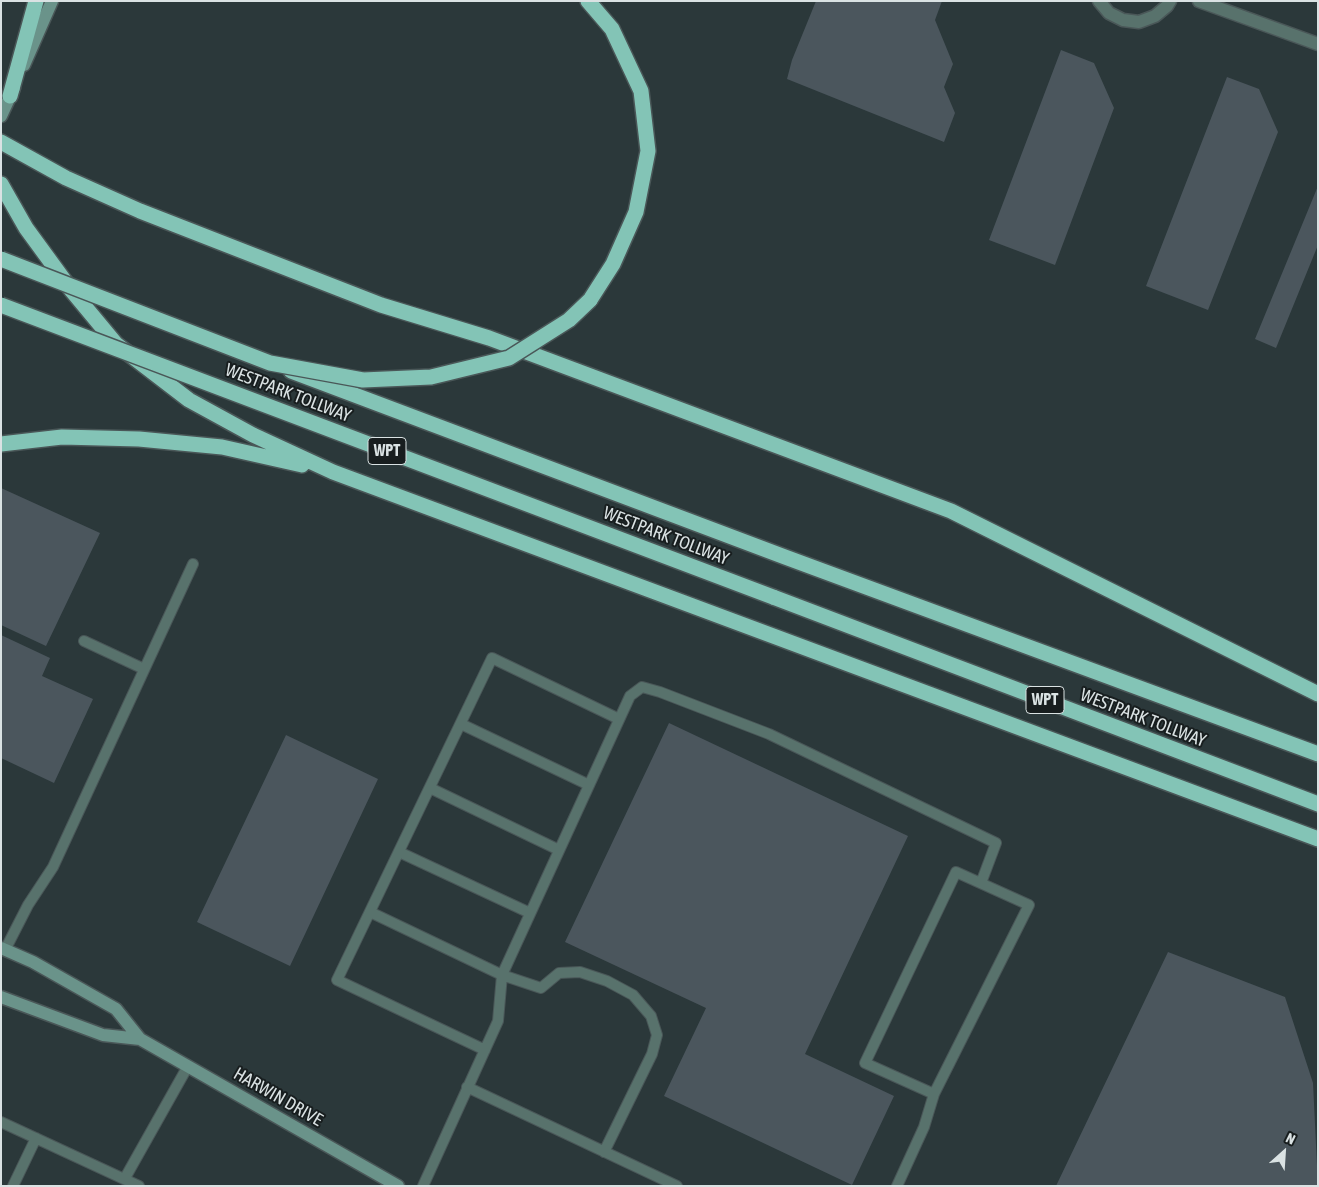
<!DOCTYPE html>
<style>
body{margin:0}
#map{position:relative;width:1319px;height:1187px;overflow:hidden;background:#2b383a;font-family:"Asap Condensed",sans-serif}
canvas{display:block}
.frame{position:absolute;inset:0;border:2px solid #dae2e3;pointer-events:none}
.north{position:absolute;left:1259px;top:1127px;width:50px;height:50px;-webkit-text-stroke:4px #181e1f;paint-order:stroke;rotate:26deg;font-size:14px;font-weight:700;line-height:20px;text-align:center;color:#dae2e3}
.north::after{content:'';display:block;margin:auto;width:18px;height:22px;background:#dae2e3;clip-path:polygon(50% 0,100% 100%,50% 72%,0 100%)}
</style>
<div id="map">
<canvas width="1319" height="1187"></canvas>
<div class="frame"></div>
<div class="north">N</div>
</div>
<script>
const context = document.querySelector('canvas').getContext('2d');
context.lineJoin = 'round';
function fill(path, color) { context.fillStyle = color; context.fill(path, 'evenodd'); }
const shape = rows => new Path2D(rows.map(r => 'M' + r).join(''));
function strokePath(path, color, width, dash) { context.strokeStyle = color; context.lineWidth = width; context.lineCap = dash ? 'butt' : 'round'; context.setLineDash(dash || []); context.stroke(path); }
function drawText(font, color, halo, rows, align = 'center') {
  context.font = font + ' "Asap Condensed",sans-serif'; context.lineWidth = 4; context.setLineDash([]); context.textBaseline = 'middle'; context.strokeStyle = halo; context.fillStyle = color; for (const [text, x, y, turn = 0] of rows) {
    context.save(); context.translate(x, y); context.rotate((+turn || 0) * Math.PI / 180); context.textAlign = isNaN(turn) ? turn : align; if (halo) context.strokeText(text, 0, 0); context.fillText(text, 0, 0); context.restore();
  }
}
fill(shape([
 [816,1,942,1,935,20,953,64,944,87,955,113,944,142,787,79,792,60],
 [1061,50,1094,63,1114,108,1055,265,989,240],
 [1227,77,1259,89,1278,132,1208,310,1146,286],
 [1318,186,1318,245,1276,348,1255,339],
 [1,488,100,533,46,646,1,625],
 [1,635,50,658,42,676,93,699,54,783,1,758],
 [669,723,908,836,805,1054,894,1096,852,1185,664,1096,706,1008,565,942],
 [286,735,378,779,290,966,197,922],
 [1168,952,1285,997,1313,1083,1318,1186,1056,1186]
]), '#4b565d');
const lane = shape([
 [84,641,144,669],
 [461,724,589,785],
 [430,788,559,850],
 [399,852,530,913],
 [370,912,502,975,541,988,559,973,580,972,607,981,633,995,651,1016,657,1035,652,1054,604,1152],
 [5,950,28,905,53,867,193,564],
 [485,1050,337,980,492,658,619,719],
 [467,1087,677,1186],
 [1,1122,139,1186],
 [125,1178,188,1066],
 [13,1186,36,1138],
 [423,1186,498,1021,502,975,630,696,642,687,660,692,769,734,996,843,981,883],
 [897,1186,924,1127,934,1094,1029,905,956,872,865,1063,934,1094]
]);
const street = shape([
 [1099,1,1109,13,1123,20,1139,22,1155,16,1167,6,1170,1],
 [1199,1,1318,44]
]);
const secondary = shape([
 [24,65,52,1],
 [1,116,14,88],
 [1,948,33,962,116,1009,140,1039,398,1186],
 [1,997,103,1035,140,1039]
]);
const highway = shape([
 [588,1,612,29,641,91,648,151,636,212,613,264,590,300],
 [10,96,36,1],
 [1,142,66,178,140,211,381,305,489,338,951,511,1318,694],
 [1,184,26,228,72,291,116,344,189,400,253,435,333,472,1318,839],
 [291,371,785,557,1318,754],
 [1,444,62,437,139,439,222,447,302,465],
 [773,597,1318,804]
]);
strokePath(lane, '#4a5758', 12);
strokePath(street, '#4a5758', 15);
strokePath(secondary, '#4a5758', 15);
strokePath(highway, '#4a5758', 18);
strokePath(lane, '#58726c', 10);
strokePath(street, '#58726c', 12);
strokePath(secondary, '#6a938a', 12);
strokePath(highway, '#83c4b6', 15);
const highwayBridge = shape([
 [1,259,270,363,363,380,431,377,509,358,569,320,590,300],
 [1,305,773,597]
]);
strokePath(highwayBridge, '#4a5758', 18, []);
strokePath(highwayBridge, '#83c4b6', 15);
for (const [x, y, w] of [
 [387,451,38],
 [1045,700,38]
]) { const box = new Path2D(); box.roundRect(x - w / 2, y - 13.5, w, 27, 4); context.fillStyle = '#181e1f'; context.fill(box); strokePath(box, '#dae2e3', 1); }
drawText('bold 16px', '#dae2e3', null, [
 ["WPT",387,451],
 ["WPT",1045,700]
]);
drawText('18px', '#dae2e3', '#181e1f', [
 ["WESTPARK TOLLWAY",288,393,21],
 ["WESTPARK TOLLWAY",666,536,21],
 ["WESTPARK TOLLWAY",1143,718,21],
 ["HARWIN DRIVE",278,1097,30]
]);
</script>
